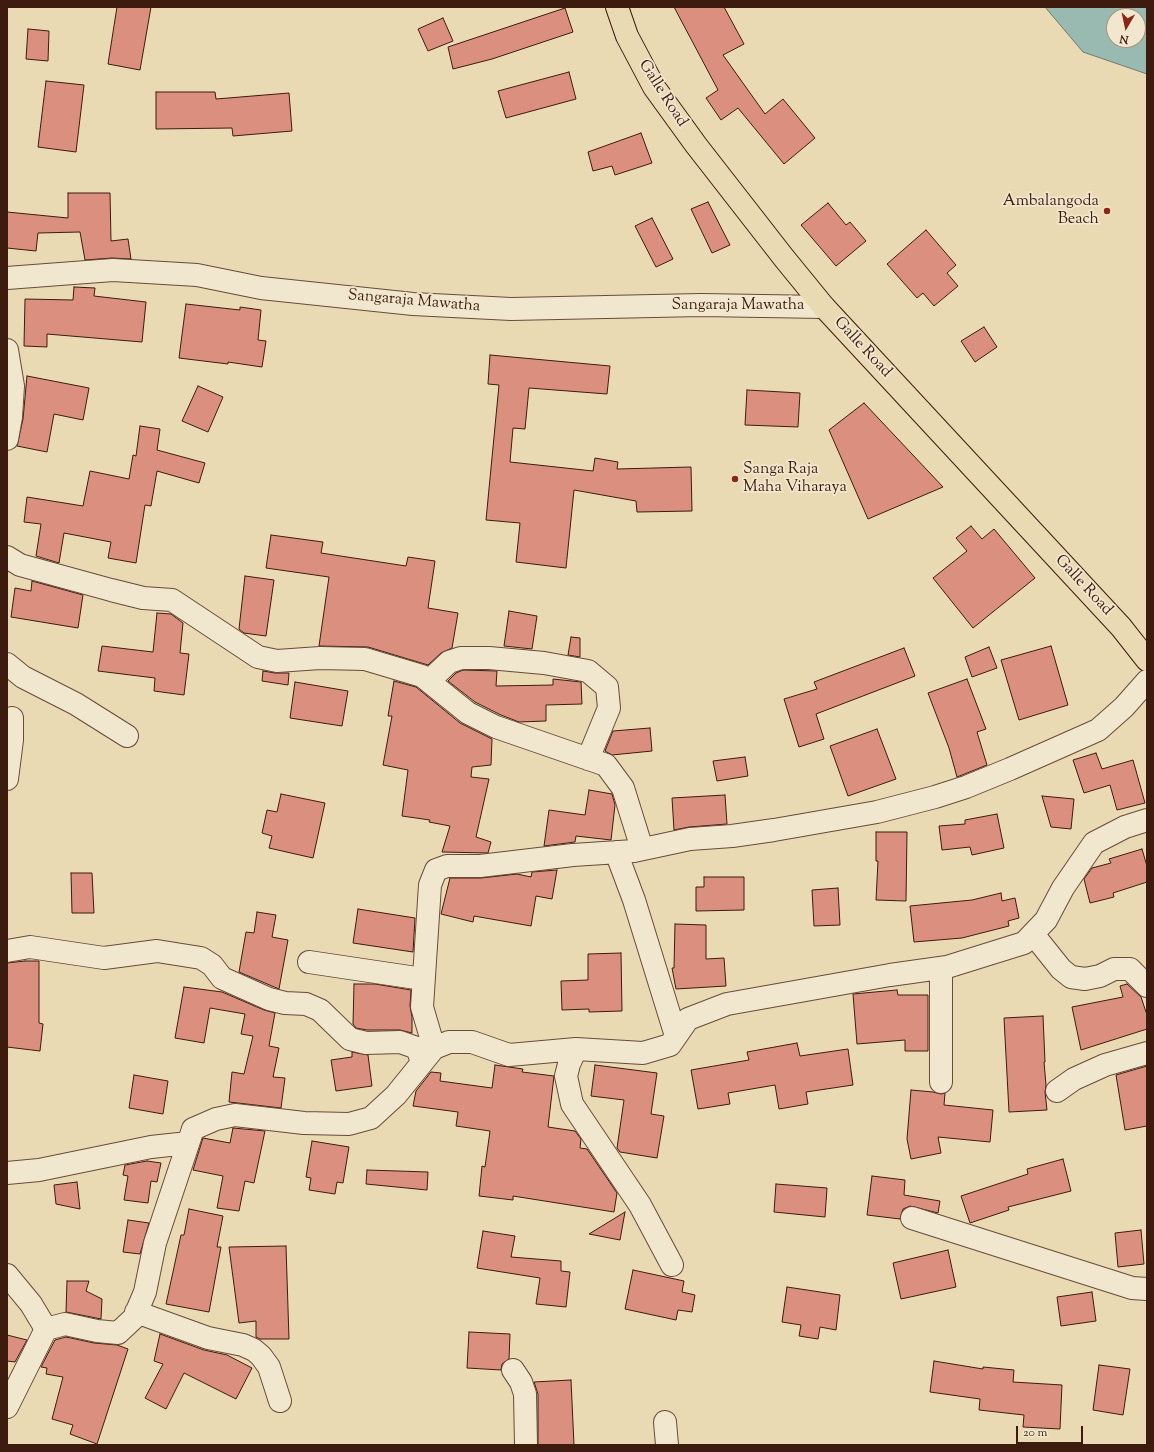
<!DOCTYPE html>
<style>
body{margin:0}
#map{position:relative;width:1154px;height:1452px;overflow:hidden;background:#eadab4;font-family:"Sorts Mill Goudy",serif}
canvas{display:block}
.frame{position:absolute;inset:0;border:8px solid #3d1b0e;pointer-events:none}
.north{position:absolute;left:1106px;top:8px;width:40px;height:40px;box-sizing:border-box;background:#f1e7ce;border:1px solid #a99581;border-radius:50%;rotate:189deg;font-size:11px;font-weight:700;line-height:16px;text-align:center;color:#3d1b0e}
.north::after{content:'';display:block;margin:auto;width:14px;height:18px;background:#8f2418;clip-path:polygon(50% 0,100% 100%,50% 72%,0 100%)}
.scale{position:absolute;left:1016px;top:1426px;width:67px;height:18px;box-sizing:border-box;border:2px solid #3d1b0e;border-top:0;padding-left:5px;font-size:12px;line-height:14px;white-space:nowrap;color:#3d1b0e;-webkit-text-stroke:3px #f1e7ce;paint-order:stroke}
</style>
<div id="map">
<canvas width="1154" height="1452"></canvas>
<div class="frame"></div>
<div class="north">N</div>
<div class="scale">20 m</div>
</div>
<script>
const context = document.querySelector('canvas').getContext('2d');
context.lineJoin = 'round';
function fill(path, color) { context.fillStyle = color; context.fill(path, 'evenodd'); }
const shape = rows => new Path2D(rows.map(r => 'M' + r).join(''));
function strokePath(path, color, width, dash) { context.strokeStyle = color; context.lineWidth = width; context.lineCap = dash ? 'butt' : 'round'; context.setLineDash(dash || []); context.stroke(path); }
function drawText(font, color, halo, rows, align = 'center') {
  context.font = font + ' "Sorts Mill Goudy",serif'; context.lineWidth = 3.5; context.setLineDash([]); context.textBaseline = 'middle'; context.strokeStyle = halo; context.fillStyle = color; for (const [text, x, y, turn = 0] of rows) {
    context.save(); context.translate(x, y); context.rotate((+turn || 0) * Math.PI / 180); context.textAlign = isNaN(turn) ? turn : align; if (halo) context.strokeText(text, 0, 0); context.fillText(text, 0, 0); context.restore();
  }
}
const water = shape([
 [1045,7,1147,7,1147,74,1083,52,1045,7],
 [1114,16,1138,16,1138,40,1114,40,1114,16]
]);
fill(water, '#98bab1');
strokePath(water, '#747a70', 1);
const building = shape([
 [117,7,151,7,140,70,108,64,117,7],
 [674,7,724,7,744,44,723,55,765,114,783,99,815,138,784,164,738,108,721,120,706,98,718,90,674,7],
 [565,8,573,32,492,59,453,69,448,47,565,8],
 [443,18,453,41,428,51,418,29,443,18],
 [28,29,49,31,48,61,26,59,28,29],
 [569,72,576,99,506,118,498,91,569,72],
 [46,81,84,85,76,152,38,147,46,81],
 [156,92,215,92,216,99,289,93,292,131,233,136,232,128,156,129,156,92],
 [641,133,652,163,615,175,612,166,593,171,588,152,641,133],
 [68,193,110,193,111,241,128,239,131,259,112,258,85,260,80,232,38,233,36,251,7,248,7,212,68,218,68,193],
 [708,202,730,245,712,253,691,209,708,202],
 [828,203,846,225,850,222,866,241,836,266,801,225,828,203],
 [652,218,673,259,656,267,635,226,652,218],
 [926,230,956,265,947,273,958,286,934,306,923,293,917,298,887,264,926,230],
 [74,287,95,288,94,296,146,302,142,342,47,334,47,347,24,346,25,299,73,300,74,287],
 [186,304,240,310,240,307,261,310,258,340,266,341,262,367,228,362,228,364,179,358,186,304],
 [984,327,997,347,975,362,961,341,984,327],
 [490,355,610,366,607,394,529,388,525,429,513,428,510,462,593,471,595,458,618,462,617,469,691,467,692,511,637,512,636,501,574,490,566,568,516,562,520,523,486,520,499,385,488,384,490,355],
 [27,376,89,388,83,420,54,414,47,452,17,446,23,419,27,376],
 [198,386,223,397,208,432,182,421,198,386],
 [747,390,800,393,798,427,745,425,747,390],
 [864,403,943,487,868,519,829,430,864,403],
 [140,426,160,429,157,450,205,463,199,483,157,471,151,506,145,505,136,563,108,558,111,542,64,533,59,563,36,556,41,524,24,522,27,497,83,506,90,471,129,479,133,455,136,456,140,426],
 [971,526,982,539,994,529,1035,578,973,628,933,578,967,551,956,538,971,526],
 [271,535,323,542,321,553,406,566,408,557,435,561,428,608,458,613,452,648,441,653,428,665,368,647,319,646,329,577,266,568,271,535],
 [245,576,274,580,266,636,244,633,239,629,245,576],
 [32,581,83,595,78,628,11,617,15,588,31,591,32,581],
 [509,611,537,616,532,649,504,646,509,611],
 [157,613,171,614,183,623,180,653,189,654,184,695,154,691,155,678,98,671,102,646,153,652,157,613],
 [571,637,580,638,580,657,568,655,571,637],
 [1051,646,1068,705,1019,720,1001,660,1051,646],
 [989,647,997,668,972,677,965,657,989,647],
 [904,648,915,676,816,714,824,739,799,747,784,699,817,689,814,682,904,648],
 [463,670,497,671,496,686,553,685,553,679,581,682,582,704,546,705,546,721,519,722,501,715,475,702,448,681,456,673,463,670],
 [263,671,275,673,289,673,288,685,262,681,263,671],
 [967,679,986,729,977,732,987,765,957,777,949,748,928,693,967,679],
 [394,681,416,687,460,723,492,739,491,765,472,767,471,777,489,779,476,837,491,842,488,853,442,852,450,826,429,822,430,820,402,816,408,770,383,765,392,716,388,716,394,681],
 [295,682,348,691,342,726,290,718,295,682],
 [650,728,652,751,612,755,605,751,613,731,650,728],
 [877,729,896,779,848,796,830,746,877,729],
 [1096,753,1102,769,1133,760,1145,803,1117,810,1110,785,1084,793,1073,760,1096,753],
 [745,757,748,776,717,781,713,761,745,757],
 [589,790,612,794,615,805,611,840,576,836,575,842,544,846,549,810,585,815,589,790],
 [281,794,325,803,313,858,269,848,272,836,262,833,267,810,277,812,281,794],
 [725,795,727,824,689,827,674,830,672,798,725,795],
 [1042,796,1074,799,1071,829,1051,827,1042,796],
 [997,814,1004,848,972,855,970,847,942,850,939,826,965,824,965,820,997,814],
 [876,832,907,832,906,901,876,900,878,861,876,861,876,832],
 [1142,849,1147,866,1147,882,1113,893,1114,897,1090,903,1084,879,1092,868,1111,863,1109,859,1142,849],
 [557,870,552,899,536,896,531,926,474,916,473,922,441,914,450,878,481,878,517,874,531,877,532,872,557,870],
 [71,873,92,873,94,913,72,913,71,873],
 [704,877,744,877,744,910,696,911,696,887,704,887,704,877],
 [838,888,840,925,814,926,812,890,838,888],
 [1001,893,1002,901,1015,898,1019,918,1008,921,1009,926,962,938,914,942,910,906,972,900,1001,893],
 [358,909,415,918,413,952,353,943,358,909],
 [257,912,276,915,272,937,288,940,279,989,239,972,246,932,254,933,257,912],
 [675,924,706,925,706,959,724,958,726,986,676,989,672,968,674,968,675,924],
 [621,953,622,1011,589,1012,589,1009,562,1010,561,981,588,980,588,954,621,953],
 [25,961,39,961,39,1023,43,1024,40,1051,7,1047,7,963,25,961],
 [354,984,375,984,411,990,410,1006,412,1017,412,1033,400,1030,367,1030,356,1028,353,1024,354,984],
 [1127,984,1141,997,1147,1015,1147,1029,1081,1050,1072,1007,1123,997,1120,986,1127,984],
 [184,987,222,992,264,1010,275,1013,269,1046,279,1048,273,1077,285,1078,281,1108,229,1102,232,1072,244,1074,253,1036,241,1034,245,1014,210,1008,204,1043,175,1038,184,987],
 [897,990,898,995,928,995,928,1051,905,1051,905,1040,857,1044,853,994,897,990],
 [1043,1016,1045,1062,1044,1062,1046,1085,1045,1092,1047,1110,1009,1112,1004,1018,1043,1016],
 [797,1043,800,1056,848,1049,853,1085,806,1092,808,1104,779,1109,775,1085,728,1093,730,1104,698,1109,691,1070,749,1060,747,1052,797,1043],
 [352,1052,368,1055,372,1086,336,1091,331,1060,352,1057,352,1052],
 [495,1065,523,1069,522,1072,554,1076,548,1127,575,1131,581,1139,580,1148,587,1149,617,1193,614,1212,513,1196,513,1200,479,1196,482,1166,485,1167,490,1131,456,1126,458,1112,413,1106,416,1091,431,1072,441,1073,440,1081,492,1088,495,1065],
 [595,1065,657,1073,651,1114,664,1116,657,1158,620,1152,617,1148,624,1100,591,1096,595,1065],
 [1147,1066,1147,1126,1125,1130,1116,1075,1147,1066],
 [134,1075,168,1081,163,1114,129,1108,134,1075],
 [911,1090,933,1092,941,1094,945,1093,944,1105,993,1110,990,1142,938,1137,941,1153,911,1159,907,1139,911,1090],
 [233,1128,265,1131,254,1183,245,1181,239,1211,217,1208,223,1176,193,1170,203,1138,230,1143,233,1128],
 [312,1141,349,1147,343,1183,337,1182,335,1194,309,1190,311,1178,306,1177,312,1141],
 [1063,1159,1071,1191,1008,1207,1009,1210,970,1223,961,1196,1028,1174,1027,1169,1063,1159],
 [147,1161,161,1163,157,1182,151,1181,148,1203,124,1200,128,1176,123,1175,125,1165,147,1161],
 [367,1170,428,1172,427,1190,366,1184,367,1170],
 [872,1176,905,1180,904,1195,940,1201,938,1213,910,1206,903,1209,900,1219,867,1215,872,1176],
 [77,1182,80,1209,56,1204,54,1185,77,1182],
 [776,1184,827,1188,825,1217,774,1212,776,1184],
 [189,1209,223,1216,217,1247,221,1247,209,1312,166,1304,181,1235,184,1235,189,1209],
 [625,1212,620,1240,589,1234,625,1212],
 [128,1220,149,1223,140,1254,123,1252,128,1220],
 [1141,1230,1144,1264,1118,1267,1115,1233,1141,1230],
 [483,1231,515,1236,511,1257,561,1261,561,1271,570,1272,566,1307,536,1304,540,1278,477,1268,483,1231],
 [286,1246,289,1339,260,1339,256,1337,256,1321,239,1323,229,1247,286,1246],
 [948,1250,956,1287,901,1299,893,1263,948,1250],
 [633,1270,684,1281,682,1292,695,1295,692,1312,678,1310,676,1320,625,1309,633,1270],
 [67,1281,89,1281,86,1291,102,1299,101,1319,66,1312,67,1281],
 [787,1287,840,1295,836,1330,820,1327,818,1339,799,1336,801,1325,782,1322,787,1287],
 [1092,1292,1096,1321,1061,1326,1057,1297,1092,1292],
 [469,1332,510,1334,509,1359,502,1364,501,1370,467,1368,469,1332],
 [160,1334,204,1350,227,1355,252,1368,236,1399,184,1373,166,1409,145,1398,163,1364,154,1361,160,1334],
 [7,1335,27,1340,15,1362,7,1361,7,1335],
 [66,1337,94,1343,117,1345,128,1349,97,1444,70,1434,73,1425,52,1419,63,1377,46,1374,47,1368,41,1367,55,1340,66,1337],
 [934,1361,983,1369,983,1367,1014,1370,1013,1382,1062,1385,1060,1429,1023,1427,1024,1415,979,1410,980,1399,930,1392,934,1361],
 [1099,1365,1130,1369,1123,1415,1093,1410,1099,1365],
 [571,1380,574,1445,538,1445,538,1394,534,1382,571,1380]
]);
fill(building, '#db8f7f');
strokePath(building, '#3d1b0e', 1);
const minor = shape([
 [7,278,113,270,197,275,261,288,413,304,511,309,701,305,824,307],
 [7,350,13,386,11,417,7,439],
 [7,557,20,565,111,590,143,598,172,600,258,657,277,661,320,658,365,659,422,676,468,713,496,727,606,765,623,788,642,849],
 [7,664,23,677,76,704,127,736],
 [429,681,449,662,461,658,489,658,544,663,588,671,607,687,609,708,588,759],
 [7,779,12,740,12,718],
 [616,852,634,900,676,1036],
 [1033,934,1061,969,1071,977,1085,979,1100,976,1114,969,1130,969,1147,986],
 [7,951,30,947,104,958,157,951,201,958,212,965,222,978,269,999,285,1003,306,1004,320,1010,350,1039,366,1043,400,1042,417,1048,422,1062],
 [309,962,423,979],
 [941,968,941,1082],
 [434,1048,422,1007,430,885,436,870,447,866,480,866,573,855,634,851,690,839,732,836,774,830,877,812,935,797,966,787,1010,769,1098,730,1124,707,1147,681],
 [576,1049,569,1064,566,1076,572,1104,640,1205,672,1265],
 [1057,1091,1074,1079,1105,1065,1147,1053],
 [7,1173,39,1170,151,1147,188,1143],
 [912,1218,1132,1288,1147,1289],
 [7,1275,31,1304,46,1329],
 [136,1312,208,1338,243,1345,254,1350,261,1356,269,1367,280,1401],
 [513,1370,521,1382,525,1394,526,1445],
 [7,1407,46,1329,65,1324,97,1331,118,1333,134,1318,145,1292,155,1243,193,1129,216,1119,235,1115,304,1123,349,1124,371,1118,396,1095,434,1048,449,1042,472,1042,509,1055,576,1049,643,1053,670,1045,688,1019,727,1004,890,975,947,967,1024,943,1046,920,1063,888,1094,843,1125,827,1147,820],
 [665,1422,667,1445]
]);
const highway = shape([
 [617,7,627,36,654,87,696,145,784,258,824,307,1121,627,1147,660]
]);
strokePath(minor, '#684b38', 24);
strokePath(highway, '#3d1b0e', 24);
strokePath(minor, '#f1e7ce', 22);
strokePath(highway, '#eadab4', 22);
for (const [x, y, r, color] of [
 [1107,211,4,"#8f2418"],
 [735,479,4,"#8f2418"]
]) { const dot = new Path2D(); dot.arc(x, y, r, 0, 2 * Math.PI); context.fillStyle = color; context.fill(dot); strokePath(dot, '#f1e7ce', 1.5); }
drawText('16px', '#3d1b0e', '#f1e7ce', [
 ["Galle Road",662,94,57],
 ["Sangaraja Mawatha",414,302,5],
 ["Sangaraja Mawatha",738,306],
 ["Galle Road",862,348,47],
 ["Galle Road",1083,586,47]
]);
drawText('16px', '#3d1b0e', '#f1e7ce', [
 ["Ambalangoda",1099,202],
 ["Beach",1099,220],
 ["Sanga Raja",743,470,"left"],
 ["Maha Viharaya",743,488,"left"]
], 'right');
</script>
